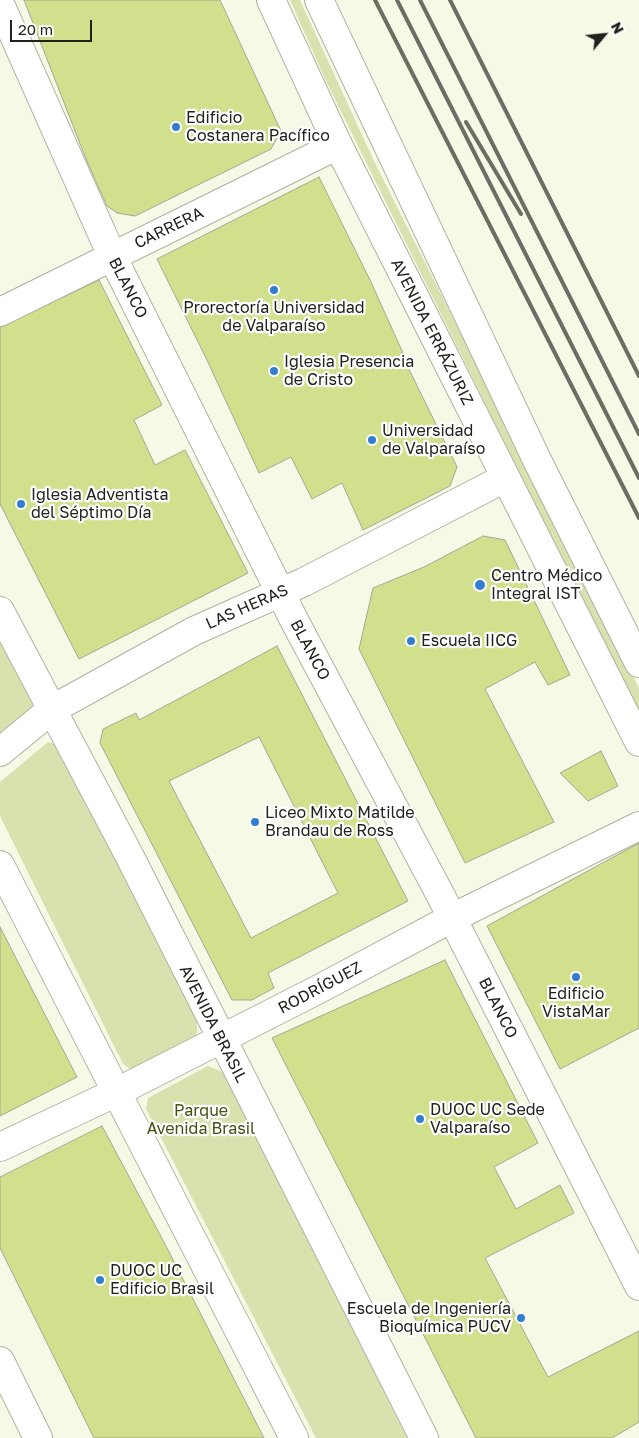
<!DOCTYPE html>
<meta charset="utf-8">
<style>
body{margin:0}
#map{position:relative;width:639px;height:1438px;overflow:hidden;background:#f5f9e6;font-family:"Golos Text",sans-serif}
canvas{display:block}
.north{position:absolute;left:579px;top:10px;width:50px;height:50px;-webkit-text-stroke:4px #fff;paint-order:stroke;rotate:62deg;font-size:14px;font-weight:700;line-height:20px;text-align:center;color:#21221c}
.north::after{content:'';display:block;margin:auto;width:18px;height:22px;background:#21221c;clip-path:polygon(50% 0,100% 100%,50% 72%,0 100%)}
.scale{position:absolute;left:10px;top:20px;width:82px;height:22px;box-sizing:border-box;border:2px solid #21221c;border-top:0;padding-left:6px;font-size:15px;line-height:18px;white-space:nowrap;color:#21221c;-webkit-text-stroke:4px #fff;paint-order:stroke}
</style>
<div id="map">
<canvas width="639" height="1438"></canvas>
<div class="north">N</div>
<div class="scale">20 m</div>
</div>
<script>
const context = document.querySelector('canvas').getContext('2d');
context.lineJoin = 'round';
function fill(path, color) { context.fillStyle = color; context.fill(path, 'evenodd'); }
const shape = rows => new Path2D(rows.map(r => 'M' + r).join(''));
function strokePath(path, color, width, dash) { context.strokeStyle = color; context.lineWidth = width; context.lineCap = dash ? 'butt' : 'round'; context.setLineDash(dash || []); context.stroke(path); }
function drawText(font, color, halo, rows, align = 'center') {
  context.font = font + ' "Golos Text",sans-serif'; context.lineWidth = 4.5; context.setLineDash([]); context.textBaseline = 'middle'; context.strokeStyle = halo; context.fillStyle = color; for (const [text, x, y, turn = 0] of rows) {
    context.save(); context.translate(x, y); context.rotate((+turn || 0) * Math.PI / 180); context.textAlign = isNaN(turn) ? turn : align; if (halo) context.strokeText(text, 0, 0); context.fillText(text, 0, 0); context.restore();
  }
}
fill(shape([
 [290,0,300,0,374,161,639,688,639,715,326,81],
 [0,633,33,699,32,712,0,740],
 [48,742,59,745,197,1020,197,1036,132,1070,123,1064,0,816,0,782],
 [208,1066,225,1073,407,1438,316,1438,146,1109,148,1098]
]), '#d8e2af');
const building = shape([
 [24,0,220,0,281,131,271,149,135,216,117,213,107,206,86,159,24,0],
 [319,177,370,280,403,353,401,353,457,467,450,486,363,530,342,483,312,499,291,457,259,473,207,360,157,259,319,177],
 [99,280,162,405,134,420,155,465,185,450,248,573,79,659,0,504,0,327,99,280],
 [483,536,505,540,570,675,548,685,535,662,485,689,554,822,465,863,359,649,373,588,424,567,483,536],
 [277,646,408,901,268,973,274,988,252,1000,232,1000,100,743,103,729,136,713,139,720,277,646],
 [259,737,338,893,251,938,169,781,259,737],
 [601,751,618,786,588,801,560,773,601,751],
 [639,843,639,1028,560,1069,487,926,639,843],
 [0,927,77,1077,0,1116,0,927],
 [445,960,538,1143,494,1167,516,1209,560,1185,574,1213,485,1258,548,1377,639,1331,639,1422,612,1438,476,1438,272,1038,445,960],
 [102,1126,166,1246,264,1438,94,1438,0,1248,0,1177,102,1126]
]);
fill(building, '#d1e08d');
strokePath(building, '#a3a796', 1);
const minor = shape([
 [0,4,112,256,294,620,441,896,639,1286],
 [0,312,338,145],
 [0,752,51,710,194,631,304,582,505,478],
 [0,1147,117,1092,321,988,452,918,639,826],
 [0,1361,38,1438]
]);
const major = shape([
 [271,0,338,145,639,742],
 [319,0,537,460,639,663],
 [0,611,128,853,424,1438],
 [0,865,294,1438]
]);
strokePath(minor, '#b0b3a2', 30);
strokePath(major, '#b0b3a2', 30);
strokePath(minor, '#fff', 28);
strokePath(major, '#fff', 28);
strokePath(shape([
 [375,0,639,518],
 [397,0,639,478],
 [420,0,639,434],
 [450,0,639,376],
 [466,122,521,214]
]), '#6c6e64', 4);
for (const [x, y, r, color] of [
 [176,127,5,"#327ece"],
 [274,290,5,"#327ece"],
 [274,371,5,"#327ece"],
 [372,440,5,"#327ece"],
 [21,504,5,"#327ece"],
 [480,585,6,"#327ece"],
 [411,641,5,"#327ece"],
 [255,822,5,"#327ece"],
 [576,977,5,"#327ece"],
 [420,1119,5,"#327ece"],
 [100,1280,5,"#327ece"],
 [521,1318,5,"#327ece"]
]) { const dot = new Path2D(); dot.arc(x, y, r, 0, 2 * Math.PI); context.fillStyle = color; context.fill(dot); strokePath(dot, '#fff', 2); }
drawText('16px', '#21221c', '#fff', [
 ["Edificio",186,118],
 ["Costanera Pacífico",186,136],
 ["Prorectoría Universidad",274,308,"center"],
 ["de Valparaíso",274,326,"center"],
 ["Iglesia Presencia",284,362],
 ["de Cristo",284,380],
 ["Universidad",382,431],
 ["de Valparaíso",382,449],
 ["Iglesia Adventista",31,495],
 ["del Séptimo Día",31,513],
 ["Centro Médico",491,576],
 ["Integral IST",491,594],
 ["Escuela IICG",421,641],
 ["Liceo Mixto Matilde",265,813],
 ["Brandau de Ross",265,831],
 ["Edificio",576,994,"center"],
 ["VistaMar",576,1012,"center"],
 ["DUOC UC Sede",430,1110],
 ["Valparaíso",430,1128],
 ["DUOC UC",110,1271],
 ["Edificio Brasil",110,1289],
 ["Escuela de Ingeniería",511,1309,"right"],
 ["Bioquímica PUCV",511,1327,"right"]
], 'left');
drawText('16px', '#21221c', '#fff', [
 ["CARRERA",169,228,-26],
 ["BLANCO",128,288,63],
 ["AVENIDA ERRÁZURIZ",432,332,63],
 ["LAS HERAS",247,607,-24],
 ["BLANCO",310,650,62],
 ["RODRÍGUEZ",320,988,-28],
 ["BLANCO",498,1008,63],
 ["AVENIDA BRASIL",213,1024,63]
]);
drawText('16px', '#474f13', '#fff', [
 ["Parque",201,1111],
 ["Avenida Brasil",201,1129]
]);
</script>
